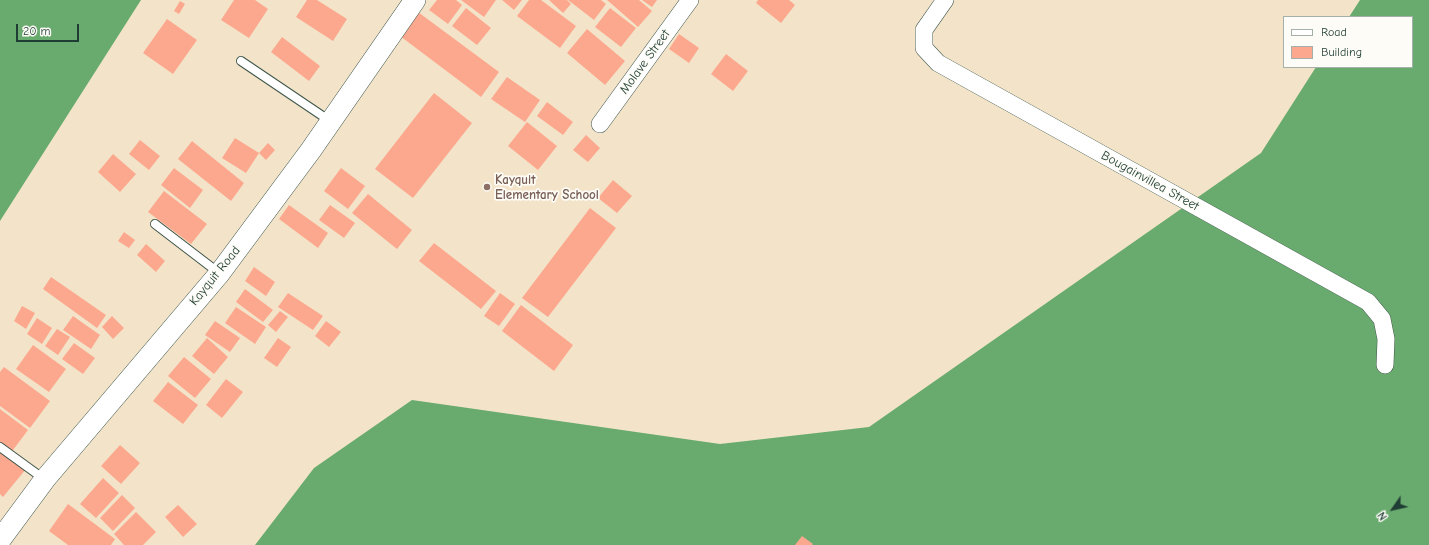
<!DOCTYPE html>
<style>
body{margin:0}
#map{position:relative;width:1429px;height:545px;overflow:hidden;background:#f3e4c9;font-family:"Comic Neue",sans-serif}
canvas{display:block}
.legend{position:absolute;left:1283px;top:16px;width:130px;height:52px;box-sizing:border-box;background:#fdfcf7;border:1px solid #a4b0a9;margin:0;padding:5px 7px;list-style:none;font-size:12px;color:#1f3d34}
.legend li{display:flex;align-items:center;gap:8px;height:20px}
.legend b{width:20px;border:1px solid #a4b0a9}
.north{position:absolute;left:1373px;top:489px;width:40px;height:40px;-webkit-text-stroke:3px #fdfcf7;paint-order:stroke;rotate:236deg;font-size:11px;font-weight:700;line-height:16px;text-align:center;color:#1f3d34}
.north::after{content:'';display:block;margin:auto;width:14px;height:18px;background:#1f3d34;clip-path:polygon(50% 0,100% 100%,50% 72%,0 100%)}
.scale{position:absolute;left:16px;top:24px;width:63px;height:18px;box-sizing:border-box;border:2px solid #1f3d34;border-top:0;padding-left:5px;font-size:12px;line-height:14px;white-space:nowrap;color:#1f3d34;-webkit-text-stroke:3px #fdfcf7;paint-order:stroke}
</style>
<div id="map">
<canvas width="1429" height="545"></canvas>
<ul class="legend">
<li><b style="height:5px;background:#fff"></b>Road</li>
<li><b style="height:11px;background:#fca88e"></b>Building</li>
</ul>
<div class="north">N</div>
<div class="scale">20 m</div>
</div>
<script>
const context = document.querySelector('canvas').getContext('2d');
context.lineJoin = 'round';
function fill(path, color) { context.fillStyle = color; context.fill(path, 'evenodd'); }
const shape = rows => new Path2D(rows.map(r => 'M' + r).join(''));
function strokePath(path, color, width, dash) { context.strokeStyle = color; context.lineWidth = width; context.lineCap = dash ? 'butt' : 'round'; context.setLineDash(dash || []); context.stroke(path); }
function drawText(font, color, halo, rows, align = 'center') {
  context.font = font + ' "Comic Neue",sans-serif'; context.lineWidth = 3.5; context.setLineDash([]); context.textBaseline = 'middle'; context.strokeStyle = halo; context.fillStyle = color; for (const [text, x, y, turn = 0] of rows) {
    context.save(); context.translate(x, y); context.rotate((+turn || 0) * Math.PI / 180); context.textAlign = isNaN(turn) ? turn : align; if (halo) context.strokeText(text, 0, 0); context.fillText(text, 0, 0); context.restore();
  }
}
fill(shape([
 [0,0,141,0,0,221],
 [1360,0,1429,0,1429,545,255,545,314,468,412,400,720,444,869,427,1261,153,1316,67,1412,67,1412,17,1349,17]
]), '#69ab6e');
fill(shape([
 [234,0,255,0,268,9,249,38,221,20],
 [307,0,317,0,347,19,333,41,296,17],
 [437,0,456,0,462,5,448,24,429,10],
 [461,0,496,0,484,17],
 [502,0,522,0,514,10],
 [529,0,541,0,576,26,560,48,517,16],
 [549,0,567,0,571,4,563,13],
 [568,0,601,0,606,4,594,20],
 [607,0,639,0,652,11,638,27],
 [642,0,657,0,652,7],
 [758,0,789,0,795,5,781,23,756,3],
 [180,1,185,4,179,14,174,11],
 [466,8,491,28,477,45,452,26],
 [610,8,636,28,621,47,595,27],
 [418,12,499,72,481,97,400,36],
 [167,19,197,40,173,74,143,53],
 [587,29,625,61,605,85,567,53],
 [679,34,699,48,689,63,669,49],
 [282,37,320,66,309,81,271,52],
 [726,54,748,71,733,91,711,74],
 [507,77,540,100,525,122,491,99],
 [434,93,472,123,413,198,375,169],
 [547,102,573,122,563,135,537,116],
 [527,122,557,146,538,170,508,146],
 [586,135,600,148,588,162,573,150],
 [235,138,259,153,268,143,275,150,266,160,259,153,246,173,222,158],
 [140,140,160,156,149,170,129,154],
 [192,141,244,183,231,201,178,159],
 [113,154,136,174,120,192,98,172],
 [174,168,203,190,190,208,161,185],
 [341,168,365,186,348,209,324,191],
 [613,180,632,196,617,213,598,198],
 [164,191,207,224,191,244,148,212],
 [368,194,412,230,397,249,352,213],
 [289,205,328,233,318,248,279,219],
 [330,205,355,223,344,238,319,220],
 [590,208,616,228,548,317,522,298],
 [124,232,135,240,129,248,118,241],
 [434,243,496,291,481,309,419,261],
 [146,244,165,261,156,272,137,255],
 [254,267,275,282,266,296,245,281],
 [51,277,106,315,97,328,43,289],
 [245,289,273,310,263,322,236,302],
 [288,293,323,316,313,330,278,307],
 [500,293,515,304,499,326,484,316],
 [521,305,573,345,554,371,502,331],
 [22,306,35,313,26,329,14,321],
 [236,307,266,327,255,344,225,323],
 [280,311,288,317,276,332,268,325],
 [73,316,100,335,91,349,63,330],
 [112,316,124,328,113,339,102,327],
 [37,318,52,328,42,344,27,334],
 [215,321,240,338,230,352,205,335],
 [326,321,341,332,329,347,315,336],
 [57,329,70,337,58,355,45,346],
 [207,338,228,357,214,374,192,356],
 [278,338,291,347,277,367,264,358],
 [74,343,95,358,83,374,62,359],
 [33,345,66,369,49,392,16,369],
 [184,357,211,379,195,398,168,376],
 [4,367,50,401,30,428,0,406,0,372],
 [226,379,243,392,222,418,206,405],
 [168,382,198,405,183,424,153,401],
 [0,409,28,430,10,454,0,447],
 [120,445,140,463,121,484,101,466],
 [0,448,26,469,3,497,0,494],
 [103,478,119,493,96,518,80,504],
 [122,495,135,508,113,531,100,518],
 [68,504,115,539,111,545,68,545,49,531],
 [178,505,197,524,183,537,165,517],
 [136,512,156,532,143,545,124,545,114,534],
 [802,536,813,544,812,545,795,545]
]), '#fca88e');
const service = shape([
 [241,61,330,121],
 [155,224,219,273],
 [0,447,44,479]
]);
const minor = shape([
 [945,0,924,30,924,48,938,63,1368,302,1382,319,1386,339,1385,365],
 [600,124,690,0]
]);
const tertiary = shape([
 [0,540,45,479,219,274,311,150,415,0]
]);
strokePath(service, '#3f564a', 10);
strokePath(minor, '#3f564a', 18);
strokePath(tertiary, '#3f564a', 22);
strokePath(service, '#fff', 8);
strokePath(minor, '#fff', 17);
strokePath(tertiary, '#fff', 21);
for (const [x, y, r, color] of [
 [487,187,4,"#8d6e63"]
]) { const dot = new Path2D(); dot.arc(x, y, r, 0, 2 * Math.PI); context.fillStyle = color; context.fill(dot); strokePath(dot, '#fdfcf7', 1.5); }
drawText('13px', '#1f3d34', '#fdfcf7', [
 ["Molave Street",645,62,-54],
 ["Bougainvillea Street",1150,181,29],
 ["Kayquit Road",215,276,-51]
]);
drawText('bold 13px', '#785e54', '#fdfcf7', [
 ["Kayquit",495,180],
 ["Elementary School",495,195]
], 'left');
</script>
